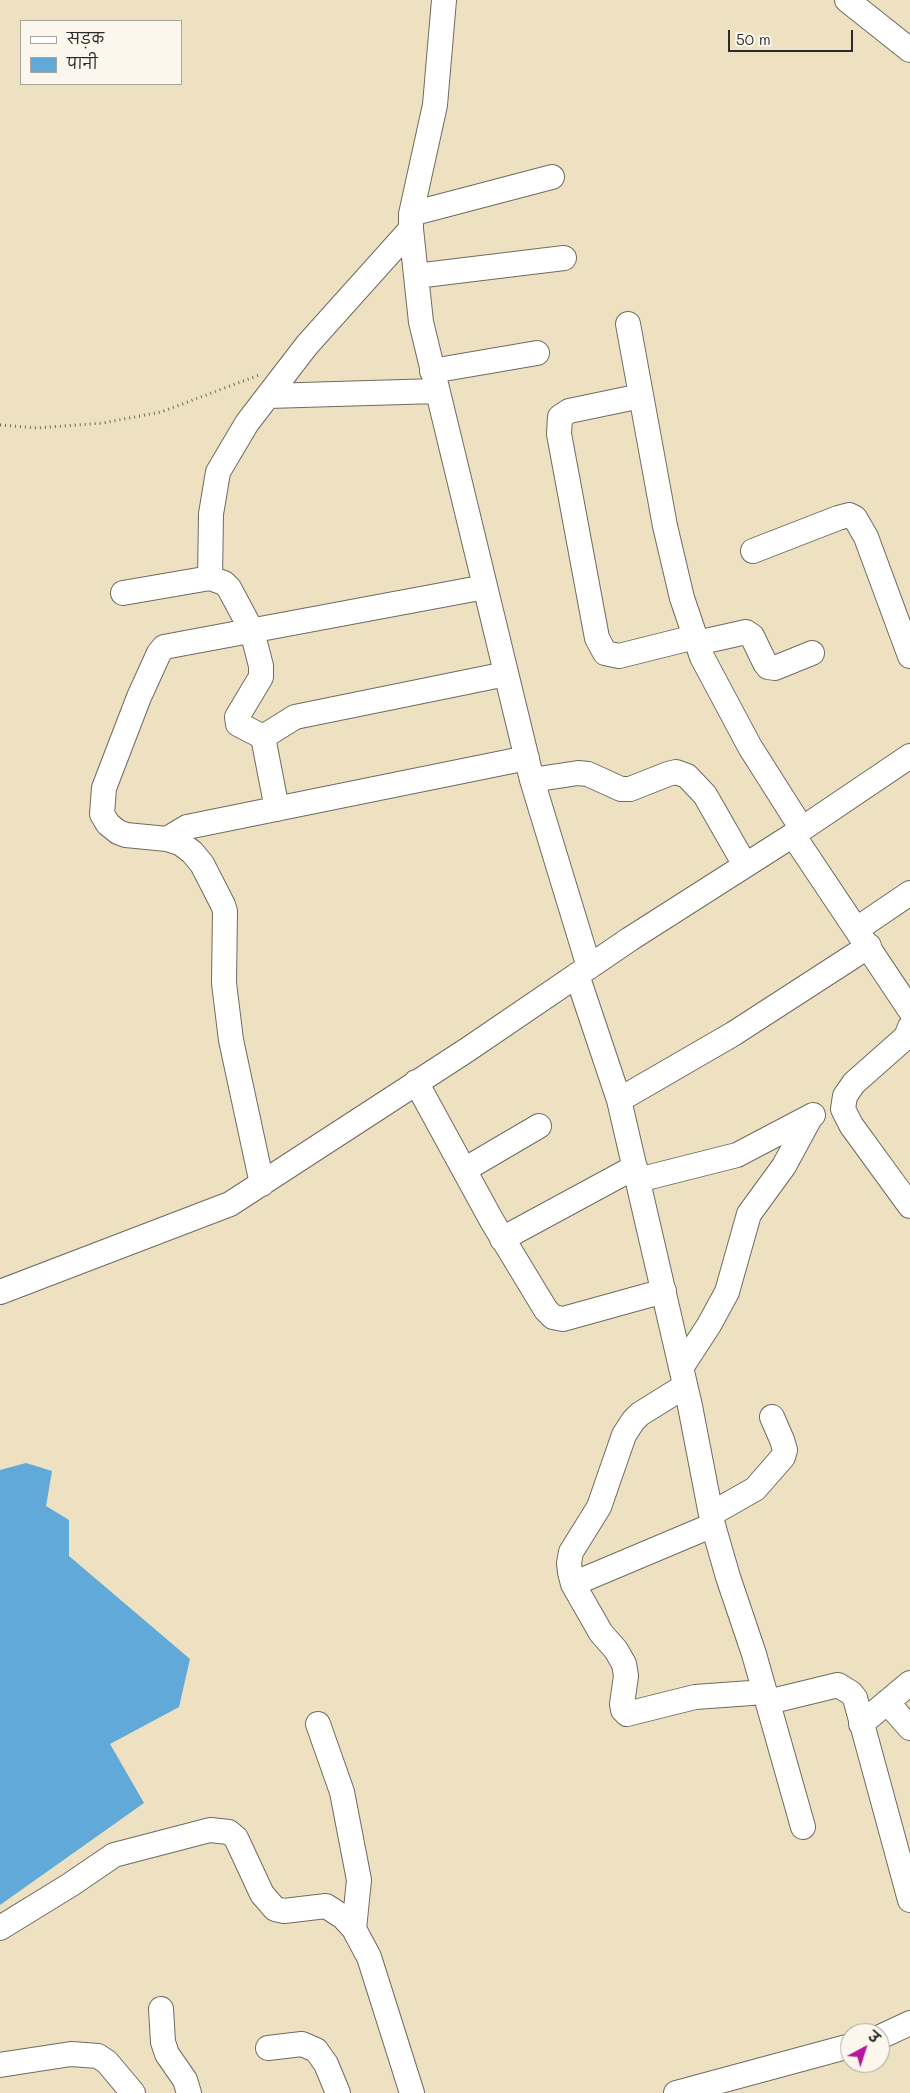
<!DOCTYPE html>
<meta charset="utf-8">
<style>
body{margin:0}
#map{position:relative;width:910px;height:2093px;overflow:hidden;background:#ede1c1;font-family:Mali,"Playpen Sans Deva",sans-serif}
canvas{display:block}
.legend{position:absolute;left:20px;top:20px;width:162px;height:65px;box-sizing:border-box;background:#fbf7ec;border:1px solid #a8a59f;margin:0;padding:6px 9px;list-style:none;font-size:15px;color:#2b2b2b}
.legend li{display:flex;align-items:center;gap:10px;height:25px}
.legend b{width:25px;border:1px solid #a8a59f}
.north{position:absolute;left:840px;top:2023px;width:50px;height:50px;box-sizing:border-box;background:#fbf7ec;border:1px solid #a8a59f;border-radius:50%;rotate:40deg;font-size:14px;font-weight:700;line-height:20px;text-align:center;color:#2b2b2b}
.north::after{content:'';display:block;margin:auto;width:18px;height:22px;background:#b5179e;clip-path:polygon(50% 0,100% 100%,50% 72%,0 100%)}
.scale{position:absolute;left:728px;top:30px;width:125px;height:22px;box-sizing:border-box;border:2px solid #2b2b2b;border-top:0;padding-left:6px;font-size:15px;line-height:18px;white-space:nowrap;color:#2b2b2b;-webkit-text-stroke:4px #fbf7ec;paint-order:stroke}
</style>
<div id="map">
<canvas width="910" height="2093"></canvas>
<ul class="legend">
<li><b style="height:6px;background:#fff"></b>सड़क</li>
<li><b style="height:14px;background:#61a9d8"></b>पानी</li>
</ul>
<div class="north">उ</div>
<div class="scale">50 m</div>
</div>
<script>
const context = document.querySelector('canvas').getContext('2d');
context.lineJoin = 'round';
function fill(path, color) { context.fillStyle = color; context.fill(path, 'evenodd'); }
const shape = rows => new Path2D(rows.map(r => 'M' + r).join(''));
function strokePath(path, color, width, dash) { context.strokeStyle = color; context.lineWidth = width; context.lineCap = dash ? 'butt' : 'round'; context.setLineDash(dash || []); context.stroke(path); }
fill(shape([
 [26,1463,52,1471,46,1506,69,1520,69,1556,190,1659,179,1707,110,1744,144,1803,0,1905,0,1470]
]), '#61a9d8');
const minor = shape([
 [444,0,435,105,411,214,411,229,421,322,532,780,589,967],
 [847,0,910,50],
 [411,214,552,177],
 [416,276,564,258],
 [628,324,665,526,682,598,702,657,750,747,802,829],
 [432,371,537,353],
 [268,396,437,391],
 [641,396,569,411,560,417,559,434,597,638,605,653,619,656,695,637],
 [753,551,838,518,849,515,855,518,866,537,910,656],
 [210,578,211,514,218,472,247,423,307,345,411,229],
 [123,593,210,578,224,583,229,588,252,631,261,666,261,677,237,717,238,724,263,737,277,809],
 [697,643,746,632,752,636,765,663,768,667,775,668,812,653],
 [263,737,295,717,506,674],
 [532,780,578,773,588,774,621,789,630,789,668,774,676,772,687,776,705,795,745,865],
 [793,835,910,1010],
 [167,839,187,827,527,758],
 [857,929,910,893],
 [577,975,619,1100,690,1406,713,1525,728,1577,754,1654,803,1827],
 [910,1027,906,1037,854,1083,845,1096,843,1109,851,1125,910,1206],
 [416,1082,492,1221,546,1310,553,1317,563,1319,664,1291],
 [619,1100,733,1034,869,946],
 [464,1170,539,1126],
 [638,1180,737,1155,813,1115],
 [262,1184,231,1040,224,983,225,911,223,905,202,864,192,852,180,843,167,839,126,835,118,832,108,824,102,814,104,788,139,697,159,653,164,647,485,587],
 [502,1239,635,1167],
 [0,1292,230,1204,467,1050,630,939,793,835,910,756],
 [681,1368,709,1325,727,1292,749,1214,784,1166,811,1116],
 [685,1386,640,1414,633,1421,624,1435,599,1507,571,1552,569,1563,570,1572,573,1584,601,1633,616,1650,624,1664,626,1676,622,1704,623,1710,627,1714,695,1697,765,1692],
 [711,1514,755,1489,783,1457,785,1450,782,1440,772,1417],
 [573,1584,713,1525],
 [768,1702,838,1685,851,1693,855,1698,910,1900],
 [887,1702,910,1728],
 [318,1724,342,1792,359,1880,354,1929],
 [861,1724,910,1683],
 [0,1928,70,1885,114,1855,210,1830,229,1832,236,1838,262,1894,275,1909,284,1911,326,1906,343,1917,354,1929,369,1957,412,2093],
 [161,2009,163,2042,167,2054,185,2080,189,2093],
 [880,2037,910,2023],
 [268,2048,302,2044,316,2050,326,2064,338,2093],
 [0,2065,71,2054,98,2056,107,2062,133,2093],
 [676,2093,850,2046]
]);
strokePath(minor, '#6f6b60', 26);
strokePath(shape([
 [0,425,37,428,103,423,161,412,259,375]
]), '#6f6b60', 3, [1, 4]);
strokePath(minor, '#fff', 24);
</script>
